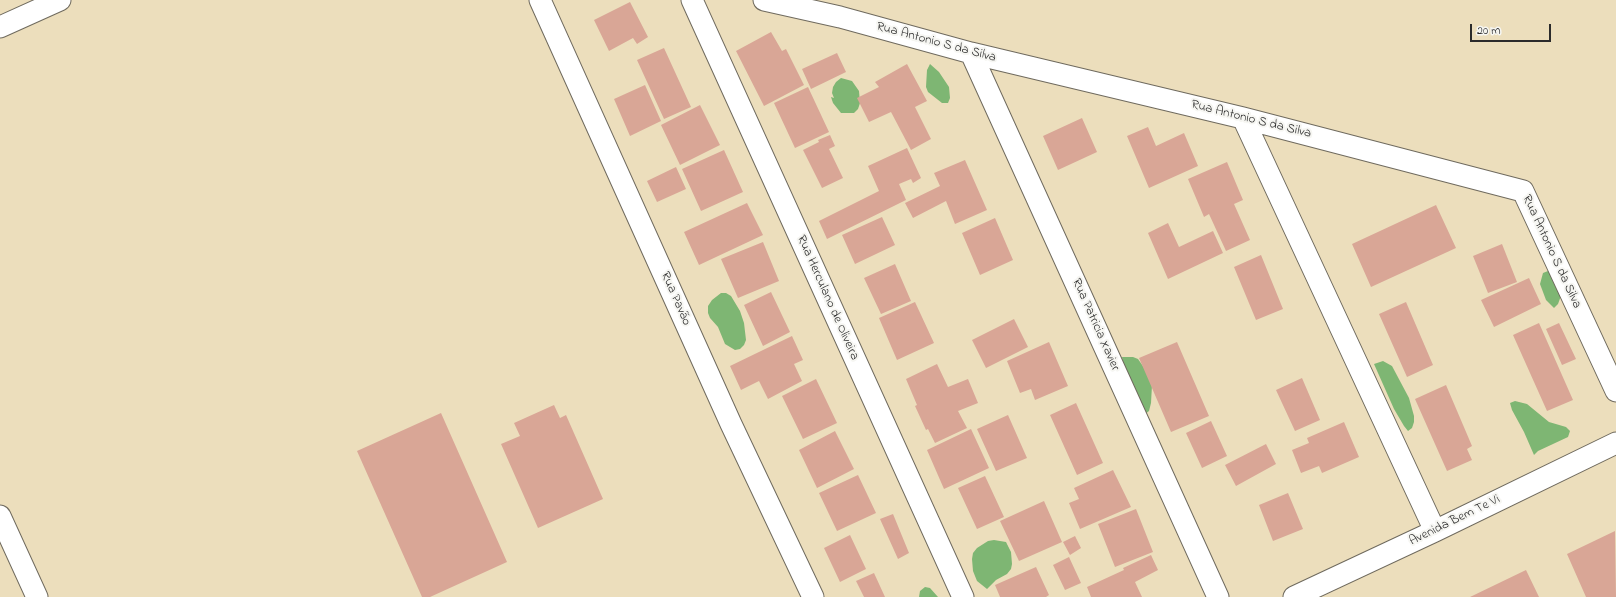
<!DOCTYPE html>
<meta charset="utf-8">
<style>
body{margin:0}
#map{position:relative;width:1616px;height:597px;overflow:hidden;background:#ecdebc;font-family:"Indie Flower",sans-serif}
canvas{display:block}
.scale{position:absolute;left:1470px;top:24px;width:81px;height:18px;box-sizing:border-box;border:2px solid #2b2b2b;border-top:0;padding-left:5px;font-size:12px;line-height:14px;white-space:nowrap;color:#2b2b2b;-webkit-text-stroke:3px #f6f6f2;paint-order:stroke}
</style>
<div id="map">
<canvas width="1616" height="597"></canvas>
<div class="scale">20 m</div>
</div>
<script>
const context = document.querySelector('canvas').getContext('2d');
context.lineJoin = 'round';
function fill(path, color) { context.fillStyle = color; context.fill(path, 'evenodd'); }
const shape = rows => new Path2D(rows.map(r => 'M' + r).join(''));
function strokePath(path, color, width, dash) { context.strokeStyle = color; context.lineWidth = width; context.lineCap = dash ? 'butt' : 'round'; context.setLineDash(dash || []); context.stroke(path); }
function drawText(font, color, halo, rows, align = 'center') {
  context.font = font + ' "Indie Flower",sans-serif'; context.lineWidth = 4; context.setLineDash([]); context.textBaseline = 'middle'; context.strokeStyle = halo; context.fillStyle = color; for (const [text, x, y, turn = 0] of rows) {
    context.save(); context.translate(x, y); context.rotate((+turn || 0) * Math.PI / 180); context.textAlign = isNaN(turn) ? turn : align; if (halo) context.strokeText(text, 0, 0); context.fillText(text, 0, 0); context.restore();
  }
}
fill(shape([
 [930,64,939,72,949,87,950,98,948,103,942,103,928,92,926,87,927,70],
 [841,78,852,81,859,91,860,103,858,109,854,113,841,113,833,103,831,97,834,98,832,93,833,87,836,82],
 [1548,271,1553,274,1562,293,1558,304,1554,308,1546,300,1540,284,1543,273],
 [721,293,726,293,731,296,740,311,744,323,746,340,744,345,740,349,735,350,725,344,718,327,710,318,708,313,708,306,712,300],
 [1122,357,1133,357,1138,359,1145,369,1152,385,1151,403,1149,411,1144,415,1124,369],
 [1383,361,1392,366,1409,398,1414,416,1414,422,1412,428,1408,431,1404,426,1394,409,1374,364],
 [1515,401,1527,404,1549,422,1566,427,1570,431,1568,437,1538,451,1534,455,1524,432,1512,410,1510,403],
 [994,540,1006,542,1011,552,1012,564,1011,569,1007,574,996,580,987,589,977,581,973,571,972,559,973,553,977,548,988,541],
 [925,587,930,588,938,597,919,597,920,591]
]), '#7eb673');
fill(shape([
 [630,2,648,37,637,44,633,38,609,51,594,20],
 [771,32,782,51,786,49,804,85,764,106,736,51],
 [664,48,691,107,664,119,637,60],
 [837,53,846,72,811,89,802,69],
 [907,64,927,101,915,107,931,139,911,150,891,112,869,122,857,98,879,87,875,82],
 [645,85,661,121,630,136,614,99],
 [808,87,829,132,795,148,774,103],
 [700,105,720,145,680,165,661,125],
 [1082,118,1097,152,1058,170,1043,136],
 [1148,127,1156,146,1184,133,1198,166,1149,188,1127,136],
 [830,135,835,146,829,149,843,178,822,188,803,150,819,142,818,140],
 [907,148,921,178,913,183,911,179,899,184,906,200,827,239,819,221,879,191,868,166],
 [724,150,743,192,701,211,682,169],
 [965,160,987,210,955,224,946,201,913,218,905,203,940,186,934,173],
 [1227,162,1243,200,1234,204,1250,240,1226,251,1209,214,1204,217,1188,179],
 [676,167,686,189,657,202,647,181],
 [747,203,763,235,699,265,684,232],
 [1436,205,1456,248,1371,287,1352,244],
 [882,217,895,245,855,264,842,235],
 [995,218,1013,260,980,275,962,233],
 [1168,223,1179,247,1213,231,1223,253,1168,279,1148,233],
 [763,242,779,281,738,298,721,259],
 [1502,244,1517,282,1488,293,1473,256],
 [1261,255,1283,309,1256,320,1234,267],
 [895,264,911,301,881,314,864,278],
 [1529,278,1541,304,1494,327,1481,300],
 [771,292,790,332,763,346,744,305],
 [915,302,934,343,897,360,879,318],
 [1406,302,1433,365,1407,377,1379,314],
 [1014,319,1028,347,986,368,972,340],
 [1539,323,1573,400,1547,411,1513,335],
 [1559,323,1576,359,1562,365,1546,329],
 [792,336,803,360,794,364,802,381,768,399,759,381,741,390,730,366],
 [1049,342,1068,386,1035,400,1031,389,1020,393,1007,361],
 [1177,342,1209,416,1171,432,1139,358],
 [937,364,948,387,968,379,978,403,958,411,967,428,935,443,928,429,926,430,915,406,917,405,906,379],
 [1302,378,1320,420,1295,431,1276,390],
 [816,379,837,423,803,439,782,396],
 [1446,385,1472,446,1467,449,1472,460,1447,471,1415,399],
 [1076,403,1103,463,1077,475,1050,415],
 [554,405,560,418,566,415,603,499,538,528,501,444,520,436,514,423],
 [441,413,507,562,430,597,422,597,357,451],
 [1008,415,1027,458,996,471,977,429],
 [1211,421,1227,456,1202,468,1186,433],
 [1344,422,1359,457,1322,473,1319,466,1301,473,1292,450,1309,443,1307,438],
 [971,429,989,468,944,489,927,450],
 [835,431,854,469,817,488,799,450],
 [1266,444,1276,464,1236,486,1225,465],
 [1113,470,1131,507,1080,529,1069,503,1079,499,1074,488],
 [858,475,876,513,837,531,819,493],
 [985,476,1004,517,977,529,958,488],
 [1288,493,1303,529,1273,541,1259,505],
 [1044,501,1062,542,1019,561,1000,521],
 [1136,509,1153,552,1115,567,1098,524],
 [893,514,909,553,898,559,880,519],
 [1615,531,1616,597,1586,597,1567,554],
 [850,535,866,569,840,582,824,548],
 [1075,536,1081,548,1070,555,1063,542],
 [1151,555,1158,570,1135,582,1142,597,1091,597,1087,587,1124,570,1123,568],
 [1069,557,1081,583,1065,590,1053,565],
 [1036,567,1049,595,1046,597,1000,597,995,585],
 [1526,570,1539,597,1470,597],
 [874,573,885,597,864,597,856,581]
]), '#d9a696');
const minor = shape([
 [540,0,731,424,813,597],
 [692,0,963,597],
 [764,0,840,17,971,53,1243,118,1523,191,1616,391],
 [0,27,60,0],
 [971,53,1218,597],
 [1243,118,1435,531],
 [0,516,37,597],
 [1294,597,1435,531,1616,443]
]);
strokePath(minor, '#6f6a5e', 23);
strokePath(minor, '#fff', 21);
drawText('13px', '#2b2b2b', '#f6f6f2', [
 ["Rua Antonio S da Silva",936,43,15],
 ["Rua Antonio S da Silva",1251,120,14],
 ["Rua Antonio S da Silva",1551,252,65],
 ["Rua Herculano de Oliveira",827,298,66],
 ["Rua Pavão",675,299,66],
 ["Rua Patricia Xavier",1095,325,66],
 ["Avenida Bem Te Vi",1455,521,-26]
]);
</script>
